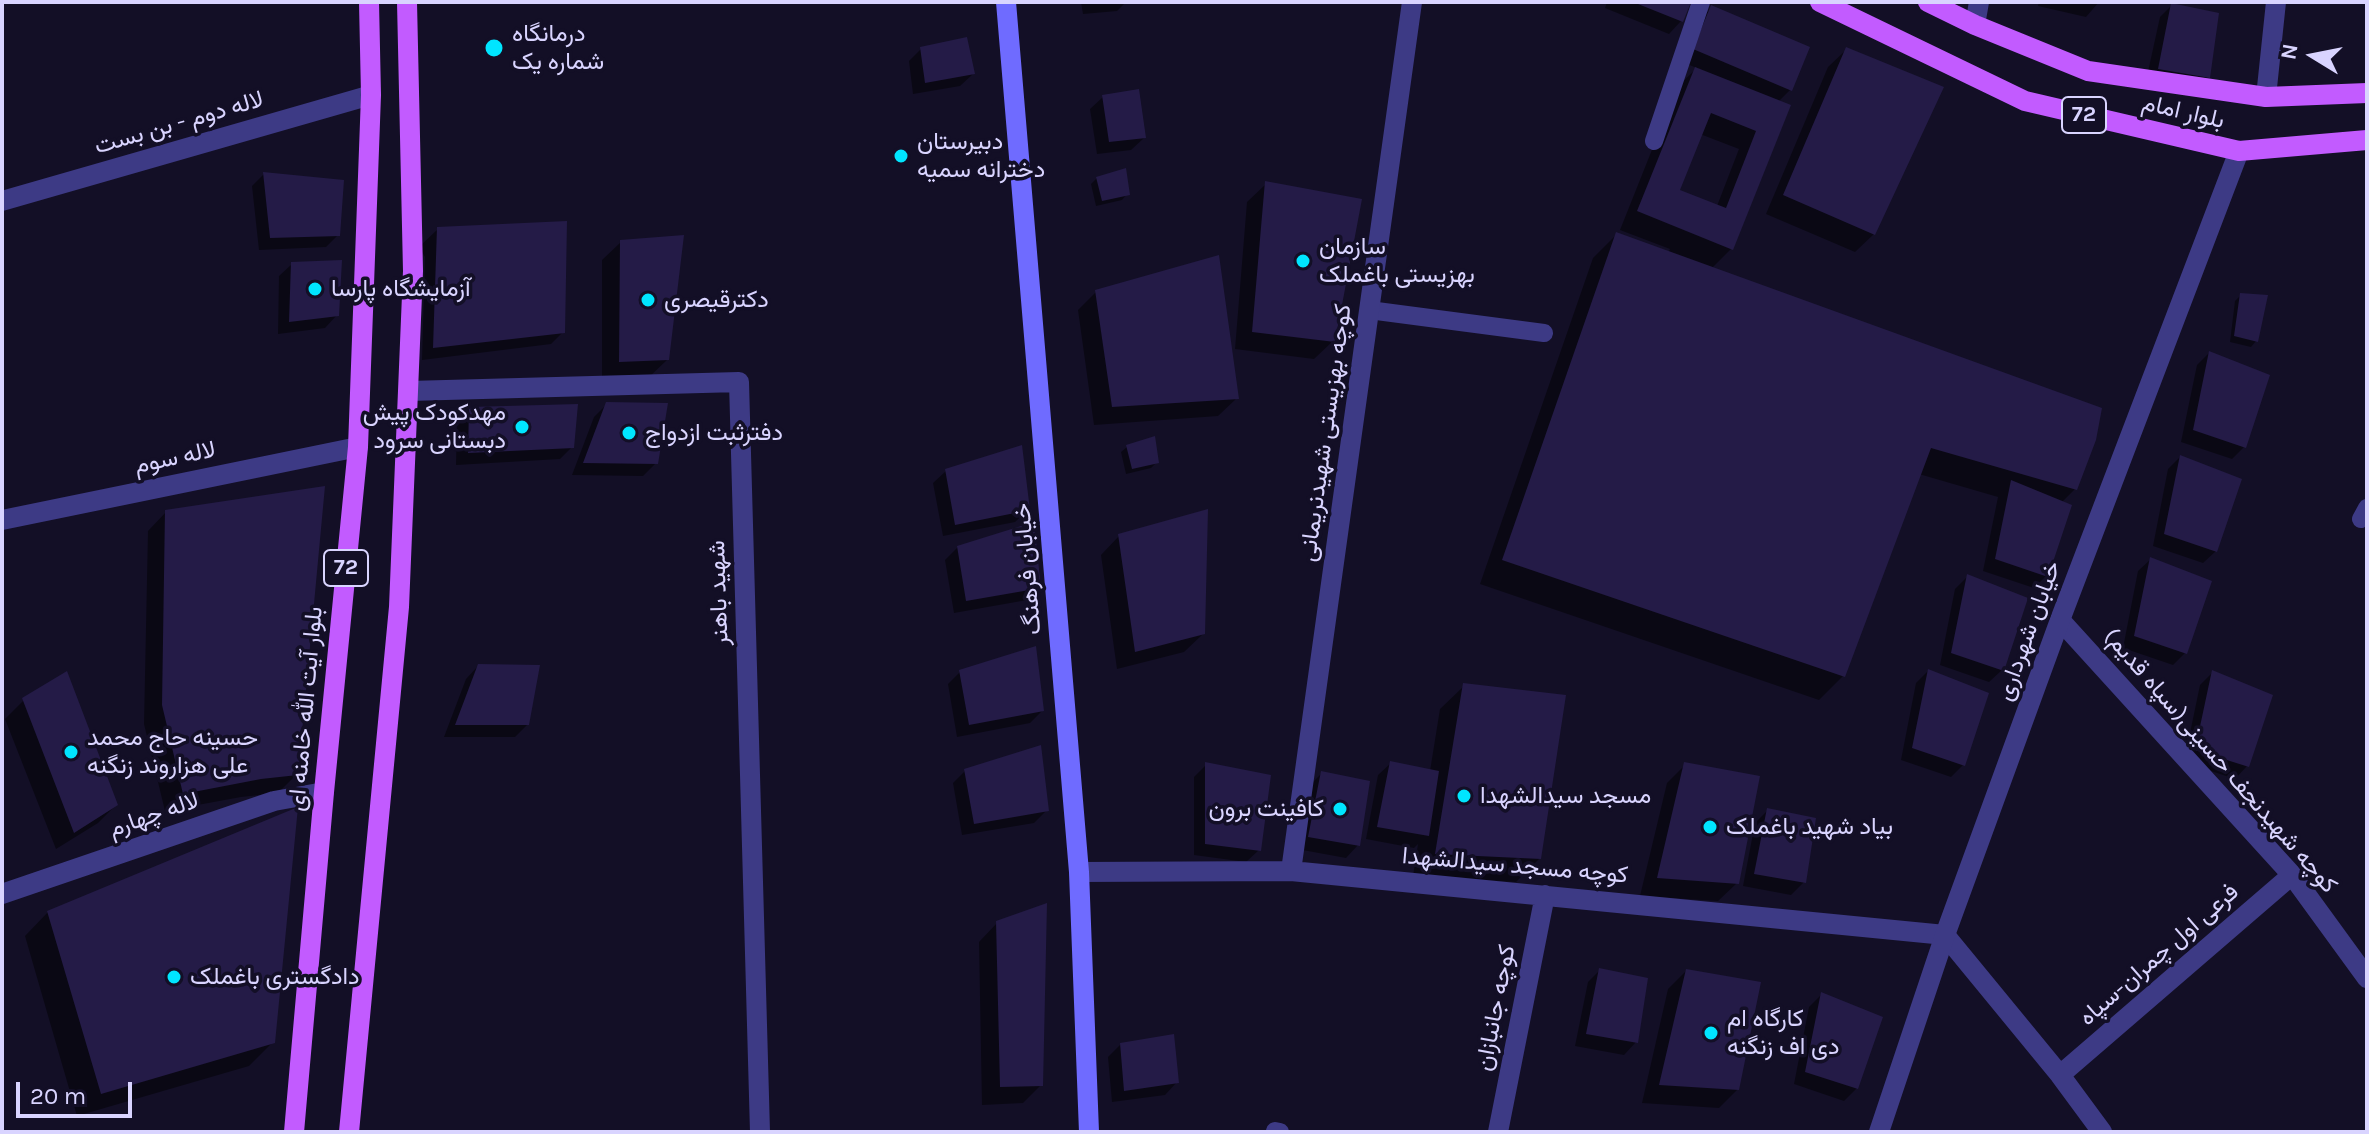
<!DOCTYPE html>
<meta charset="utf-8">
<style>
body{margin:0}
#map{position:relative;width:2369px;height:1134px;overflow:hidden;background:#130f26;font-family:Karla,sans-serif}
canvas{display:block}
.frame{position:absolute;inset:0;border:4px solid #d9d4ff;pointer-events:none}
.north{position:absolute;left:2273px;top:16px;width:80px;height:80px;-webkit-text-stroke:6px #130f26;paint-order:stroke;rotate:280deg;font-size:22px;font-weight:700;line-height:32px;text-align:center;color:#d9d4ff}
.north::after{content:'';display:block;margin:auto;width:28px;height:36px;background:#d9d4ff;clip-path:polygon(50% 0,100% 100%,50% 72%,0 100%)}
.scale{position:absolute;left:16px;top:1082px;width:116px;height:36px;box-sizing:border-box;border:4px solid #d9d4ff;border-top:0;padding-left:10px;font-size:24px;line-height:28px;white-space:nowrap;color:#d9d4ff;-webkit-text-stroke:6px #130f26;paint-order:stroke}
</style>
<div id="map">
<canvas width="2369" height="1134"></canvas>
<div class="frame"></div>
<div class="north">N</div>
<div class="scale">20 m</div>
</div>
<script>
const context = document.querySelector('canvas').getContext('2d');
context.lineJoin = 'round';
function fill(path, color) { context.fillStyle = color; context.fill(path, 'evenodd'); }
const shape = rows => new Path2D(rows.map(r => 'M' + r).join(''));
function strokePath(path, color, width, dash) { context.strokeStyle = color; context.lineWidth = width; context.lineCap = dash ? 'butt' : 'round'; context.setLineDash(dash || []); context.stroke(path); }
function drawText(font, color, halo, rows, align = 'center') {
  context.font = font + ' Karla,Vazirmatn,sans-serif'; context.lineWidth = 7; context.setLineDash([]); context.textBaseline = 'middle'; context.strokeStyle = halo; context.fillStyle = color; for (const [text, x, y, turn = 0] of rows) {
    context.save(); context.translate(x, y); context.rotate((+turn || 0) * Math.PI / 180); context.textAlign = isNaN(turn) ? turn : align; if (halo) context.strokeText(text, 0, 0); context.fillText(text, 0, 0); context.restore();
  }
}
fill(shape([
 [1081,2,1126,2,1117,11,1083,14],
 [1607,2,1689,2,1681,21,1669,34,1605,8],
 [2039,2,2099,2,2086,17,2038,6],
 [2172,5,2208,77,2196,89,2146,81,2160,17],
 [1711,8,1790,90,1778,102,1732,248,1712,268,2075,489,2062,502,2046,576,2034,588,1983,571,1998,497,1919,474,1843,676,1819,700,1480,584,1593,258,1617,234,1668,253,1670,249,1620,230,1677,87,1697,68,1682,62,1699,20],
 [1700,134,1739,149,1717,206,1678,191],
 [921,49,973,74,960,86,913,94,909,61],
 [1847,49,1874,234,1855,252,1766,214,1828,67],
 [1103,97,1144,138,1131,150,1097,154,1090,109],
 [264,174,338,235,326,247,259,250,252,186],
 [1097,178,1127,194,1122,200,1096,206,1091,184],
 [1266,184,1333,341,1314,359,1235,349,1247,202],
 [438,229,563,332,551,344,422,360,425,257,419,247],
 [621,242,667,360,648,378,602,380,602,260],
 [292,264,337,315,325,328,278,334,279,276],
 [1096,292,1237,398,1218,416,1094,425,1078,310],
 [2241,295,2256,341,2251,347,2230,342,2235,301],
 [2209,353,2244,447,2232,459,2181,442,2197,365],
 [607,404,656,463,643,476,572,475,594,417],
 [470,409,572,447,560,459,456,465,457,421],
 [1127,447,1157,462,1151,468,1126,474,1121,452],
 [2180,457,2216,551,2203,563,2153,546,2168,469],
 [946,471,1028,510,1015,522,943,536,933,483],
 [166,512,297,774,278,793,241,797,165,811,144,724,148,531],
 [1119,536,1203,634,1184,652,1117,669,1101,555],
 [958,547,1039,588,1027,600,954,613,945,560],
 [2151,559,2185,653,2173,665,2123,648,2138,571],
 [1967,577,2002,670,1989,682,1940,665,1955,589],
 [478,666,527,725,515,737,444,737,466,679],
 [1928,671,1963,765,1951,777,1901,760,1916,683],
 [960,672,1042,711,1030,723,957,737,948,684],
 [2212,673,2247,766,2235,779,2184,762,2200,685],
 [1464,686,1539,859,1516,882,1413,876,1418,844,1414,848,1366,839,1378,775,1391,763,1430,771,1440,709],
 [24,700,116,805,98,823,56,849,5,719],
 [1206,765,1259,850,1246,862,1194,855,1194,777],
 [1685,765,1737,883,1718,901,1640,896,1667,783],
 [965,771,1047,810,1034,823,962,835,953,783],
 [1322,773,1358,845,1346,858,1297,849,1309,786],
 [1768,810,1804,882,1791,895,1743,886,1755,823],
 [48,912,273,1042,249,1066,77,1116,25,936],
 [997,923,1041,1085,1023,1103,982,1105,979,942],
 [1600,970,1636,1042,1624,1055,1575,1046,1588,982],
 [1686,971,1738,1089,1719,1108,1642,1103,1668,989],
 [1821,995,1857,1088,1844,1101,1794,1084,1809,1007],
 [1121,1044,1177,1082,1165,1095,1112,1102,1108,1057]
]), '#0007');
fill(shape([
 [1633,2,1691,2,1683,22],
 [2171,3,2219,13,2210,78,2158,69],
 [1711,5,1810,47,1792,91,1693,49],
 [967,37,975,74,925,83,920,47],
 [1846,47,1944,87,1875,235,1783,195],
 [1695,67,1791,105,1733,250,1637,211],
 [1711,113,1756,131,1726,208,1680,190],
 [1139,89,1146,138,1109,142,1102,95],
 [1126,168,1130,195,1102,201,1096,177],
 [263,172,344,180,340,236,270,238],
 [1265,181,1362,199,1335,342,1252,332],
 [567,221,565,333,433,348,437,227],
 [1616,232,2102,408,2096,440,2077,490,1931,448,1845,677,1502,560],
 [684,235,669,360,619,362,620,240],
 [1219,255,1239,399,1112,407,1095,290],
 [342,260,339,316,289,322,291,262],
 [2240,293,2268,295,2258,342,2234,336],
 [2209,351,2270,375,2246,448,2193,430],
 [606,402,668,403,658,464,583,463],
 [578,404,574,448,468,453,469,407],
 [1155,436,1159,463,1132,469,1126,445],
 [1022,445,1030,510,955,525,945,469],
 [2180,455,2242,479,2217,552,2164,534],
 [2011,480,2072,505,2048,577,1995,559],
 [325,486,298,775,261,779,183,794,162,705,165,510],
 [1208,509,1205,634,1135,652,1118,534],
 [1034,522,1041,588,966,601,957,546],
 [2150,557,2212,581,2187,654,2134,636],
 [1967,574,2028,598,2004,671,1951,653],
 [1036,646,1044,711,969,725,959,670],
 [478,664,540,665,529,725,455,725],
 [1928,669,1989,693,1965,766,1912,748],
 [2212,670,2273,695,2249,767,2195,750],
 [67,671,118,805,74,833,22,698],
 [1463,683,1566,695,1541,859,1435,854],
 [1041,745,1049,811,974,824,964,769],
 [1390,761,1439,771,1429,836,1377,827],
 [1205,762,1271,775,1261,851,1205,844],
 [1684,762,1760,776,1739,884,1657,878],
 [1321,771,1370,781,1360,846,1308,837],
 [298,807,275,1043,101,1094,47,911],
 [1767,808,1816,818,1806,883,1754,874],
 [1047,903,1043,1086,1000,1087,996,921],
 [1599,968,1648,978,1638,1043,1586,1034],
 [1686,969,1761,982,1739,1090,1659,1085],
 [1821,992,1883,1017,1858,1089,1805,1072],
 [1174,1034,1179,1083,1124,1091,1120,1043]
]), '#241b47');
strokePath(shape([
 [1654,141,1701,2],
 [1369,310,1544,333],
 [2361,519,2367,508],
 [1275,1131,1280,1132]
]), '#3d3a85', 18);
strokePath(shape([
 [1975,25,1979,2],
 [2266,97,2276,2],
 [2,201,371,95],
 [409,391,739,382,760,1132],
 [2,520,358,447],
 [2060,620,2292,875,2367,978],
 [1291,871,1412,2],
 [1079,872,1291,871,1945,935,2060,1075,2102,1132],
 [2,894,274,801,324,792],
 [2060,1075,2292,875],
 [1498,1132,1545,895]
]), '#3d3a85', 20);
strokePath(shape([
 [1879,1132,1945,935,2060,620,2239,151]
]), '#3d3a85', 20);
strokePath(shape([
 [1006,2,1079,872,1089,1132]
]), '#6f6bff', 20);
strokePath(shape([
 [1820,2,2025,101,2239,151,2367,140],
 [1928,2,1975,25,2088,71,2266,97,2367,93],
 [294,1132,324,792,358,447,371,95,369,2],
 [349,1132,399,607,413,271,407,2]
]), '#c25bff', 20);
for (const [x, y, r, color] of [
 [494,48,10,"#00e5ff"],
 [901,156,8,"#00e5ff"],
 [1303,261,8,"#00e5ff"],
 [315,289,8,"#00e5ff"],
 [648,300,8,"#00e5ff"],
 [522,427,8,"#00e5ff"],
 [629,433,8,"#00e5ff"],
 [71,752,8,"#00e5ff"],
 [1464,796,8,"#00e5ff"],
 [1340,809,8,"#00e5ff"],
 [1710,827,8,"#00e5ff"],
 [174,977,8,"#00e5ff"],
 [1711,1033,8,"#00e5ff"]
]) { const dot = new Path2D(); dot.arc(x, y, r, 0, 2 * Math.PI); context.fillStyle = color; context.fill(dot); strokePath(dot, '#130f26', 3); }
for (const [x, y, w] of [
 [2084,115,44],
 [346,568,44]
]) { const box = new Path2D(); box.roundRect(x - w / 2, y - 18, w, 36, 6); context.fillStyle = '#130f26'; context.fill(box); strokePath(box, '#d9d4ff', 2); }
drawText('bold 22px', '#d9d4ff', null, [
 ["72",2084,115],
 ["72",346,568]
]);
drawText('24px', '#d9d4ff', '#130f26', [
 ["درمانگاه",512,34],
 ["شماره یک",512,62],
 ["دبیرستان",917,142],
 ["دخترانه سمیه",917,170],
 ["سازمان",1319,247],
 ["بهزیستی باغملک",1319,275],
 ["آزمایشگاه پارسا",331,289],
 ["دکترقیصری",664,300],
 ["مهدکودک پیش",506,413,"right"],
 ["دبستانی سرود",506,441,"right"],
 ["دفترثبت ازدواج",645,433],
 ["حسینه حاج محمد",87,738],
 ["علی هزاروند زنگنه",87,766],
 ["مسجد سیدالشهدا",1480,796],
 ["کافینت برون",1324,809,"right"],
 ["بیاد شهید باغملک",1726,827],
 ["دادگستری باغملک",190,977],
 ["کارگاه ام",1727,1019],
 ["دی اف زنگنه",1727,1047]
], 'left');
drawText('24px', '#d9d4ff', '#130f26', [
 ["بلوار امام",2183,112,13],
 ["لاله دوم - بن بست",179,123,-16],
 ["کوچه بهزیستی شهیدنریمانی",1326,433,-82],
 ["لاله سوم",175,458,-12],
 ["خیابان فرهنگ",1028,569,-95],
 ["شهید باهنر",719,593,-92],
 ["خیابان شهرداری",2029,631,-70],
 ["بلوار آیت الله خامنه ای",306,709,-85],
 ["کوچه شهیدنجف حسینی(سپاه قدیم)",2220,761,49],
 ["لاله چهارم",154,815,-19],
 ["کوچه مسجد سیدالشهدا",1515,866,5],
 ["فرعی اول چمران-سپاه",2159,955,-41],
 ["کوچه جانبازان",1496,1008,-79]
]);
</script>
